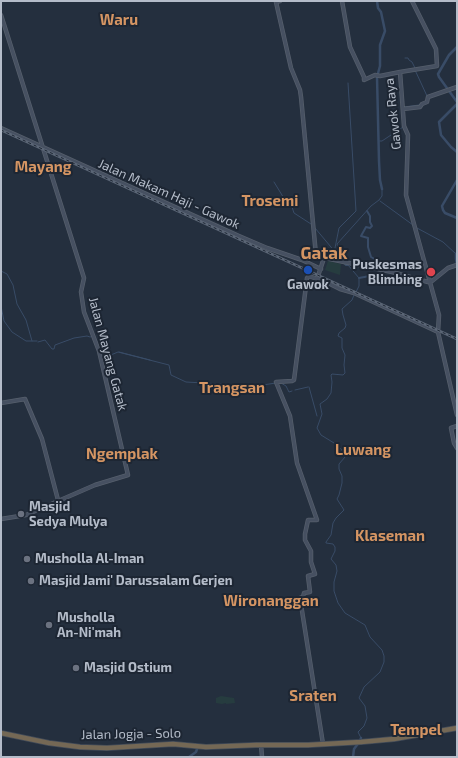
<!DOCTYPE html>
<style>
body{margin:0}
#map{position:relative;width:458px;height:758px;overflow:hidden;background:#242f3e;font-family:"Exo 2",sans-serif}
canvas{display:block}
.frame{position:absolute;inset:0;border:2px solid #b4bcc9;pointer-events:none}
</style>
<div id="map">
<canvas width="458" height="758"></canvas>
<div class="frame"></div>
</div>
<script>
const context = document.querySelector('canvas').getContext('2d');
context.lineJoin = 'round';
function fill(path, color) { context.fillStyle = color; context.fill(path, 'evenodd'); }
const shape = rows => new Path2D(rows.map(r => 'M' + r).join(''));
function strokePath(path, color, width, dash) { context.strokeStyle = color; context.lineWidth = width; context.lineCap = dash ? 'butt' : 'round'; context.setLineDash(dash || []); context.stroke(path); }
function drawText(font, color, halo, rows, align = 'center') {
  context.font = font + ' "Exo 2",sans-serif'; context.lineWidth = 4; context.setLineDash([]); context.textBaseline = 'middle'; context.strokeStyle = halo; context.fillStyle = color; for (const [text, x, y, turn = 0] of rows) {
    context.save(); context.translate(x, y); context.rotate((+turn || 0) * Math.PI / 180); context.textAlign = isNaN(turn) ? turn : align; if (halo) context.strokeText(text, 0, 0); context.fillText(text, 0, 0); context.restore();
  }
}
fill(shape([
 [328,261,341,264,340,275,325,270],
 [221,696,234,698,235,703,226,704,226,703,222,704,216,703,216,698]
]), '#263c3f');
strokePath(shape([
 [405,58,408,58,409,60,412,62,415,68],
 [415,70,427,96],
 [404,107,419,105],
 [379,141,382,141,403,127],
 [274,182,285,200,288,203,291,204,294,213,311,224],
 [1,193,1,202],
 [380,201,413,225],
 [315,228,336,253],
 [417,228,443,242,456,254],
 [335,252,335,248,339,228,356,211,348,83],
 [1,271,7,274,13,285,17,304,26,320,32,341],
 [356,292,359,286,359,278,348,265,348,258,345,252,338,248,337,244,371,206,379,200,382,196,382,189],
 [354,295,352,300,342,309,343,315,346,325,345,328,339,333,338,336,342,338,342,348,345,355,344,365,345,373,343,375,332,374,331,375,332,382,331,393,327,399,320,404,322,414,317,428,321,435,334,443,341,449,345,455,345,457,339,464,339,469,342,476,342,483,339,495,337,499,344,510,336,518,333,523,331,535,326,542,326,543,333,544,335,547,335,551,331,559,336,565,337,571,334,582,334,591,338,603,345,613,365,625,370,637,382,650,384,656,384,662,380,672,364,687,359,698,365,706,367,718,364,726,358,732,361,738],
 [1,306,4,321,12,332,26,341,37,341],
 [38,342,45,340,52,349,54,349,55,345,74,338,87,336,90,337,93,336],
 [99,349,103,350,104,356,106,357,118,352,169,365,171,375,186,382,256,386,276,383],
 [119,352,150,360],
 [281,383,286,386,289,392,292,391],
 [309,387,317,416],
 [295,390,308,387]
]), '#394c67', 1);
strokePath(shape([
 [336,253,346,265,348,265],
 [359,278,380,274,382,272,380,262,371,257,368,247,368,238,361,236,366,227,370,228,372,226,370,222,370,216,367,211]
]), '#394c67', 2);
strokePath(shape([
 [377,1,378,8,381,12,385,31,380,45,380,66,377,77,379,161,380,180,382,189],
 [457,47,449,55,438,74,439,77,457,102],
 [457,104,439,122,441,135,451,147,457,152],
 [457,180,442,206,443,210,445,213,457,218],
 [457,253,456,254,456,259,457,265],
 [189,757,196,752,198,746],
 [353,757,354,749,360,741,361,738]
]), '#394c67', 2.5);
const secondary = shape([
 [280,1,276,2,291,68,300,90,301,97,316,255,325,258,392,272,428,282,432,281,448,268,457,265],
 [342,1,350,47,364,77,364,80,375,75,380,76,400,72,404,126,408,135,406,195,439,315,438,332,457,415],
 [1,15,84,278,81,292,84,312,99,351,128,475,95,485,26,515,1,519],
 [400,72,437,66,436,49,412,1],
 [403,109,420,107,422,104,427,102,428,97,457,87],
 [1,128,239,236,267,248,302,260,321,269],
 [318,278,340,289,354,293,438,332],
 [1,403,25,399,42,439,58,500],
 [457,426,451,428,454,443,457,448],
 [323,744,300,598,303,597,304,593,310,592,308,576,315,574,311,562,311,551,305,540,305,534,308,520,317,520,297,463,290,416,276,382,292,381,294,380,307,278,309,276,317,279,324,258],
 [261,745,262,757]
]);
const highway = shape([
 [1,733,49,743,80,747,107,748,173,744,206,747,256,745,308,745,361,742,394,739,457,728]
]);
strokePath(secondary, '#565f6c', 4.5);
strokePath(highway, '#434c59', 6);
strokePath(secondary, '#465061', 3);
strokePath(highway, '#746855', 4.5);
const rail = shape([
 [1,130,457,339]
]);
strokePath(rail, '#5a6575', 2.5);
strokePath(rail, '#1d2633', 1, [3]);
for (const [x, y, r, color] of [
 [308,270,5,"#1a4fb4"],
 [431,272,5,"#e0444e"],
 [21,514,4,"#6b7280"],
 [27,559,4,"#6b7280"],
 [31,581,4,"#6b7280"],
 [49,625,4,"#6b7280"],
 [76,668,4,"#6b7280"]
]) { const dot = new Path2D(); dot.arc(x, y, r, 0, 2 * Math.PI); context.fillStyle = color; context.fill(dot); strokePath(dot, '#1d2633', 1.5); }
drawText('13px', '#b4bcc9', '#1d2633', [
 ["Gawok Raya",393,114,-96],
 ["Jalan Makam Haji - Gawok",169,194,24],
 ["Jalan Mayang Gatak",108,354,75],
 ["Jalan Jogja - Solo",131,734,-1]
]);
drawText('bold 13px', '#b4bcc9', '#1d2633', [
 ["Puskesmas",422,265,"right"],
 ["Blimbing",422,280,"right"],
 ["Gawok",308,285,"center"],
 ["Masjid",29,507],
 ["Sedya Mulya",29,522],
 ["Musholla Al-Iman",35,559],
 ["Masjid Jami' Darussalam Gerjen",39,581],
 ["Musholla",57,618],
 ["An-Ni'mah",57,633],
 ["Masjid Ostium",84,668]
], 'left');
drawText('bold 15px', '#d59563', '#1d2633', [
 ["Waru",119,20],
 ["Mayang",43,167],
 ["Trosemi",270,201],
 ["Trangsan",232,388],
 ["Luwang",363,450],
 ["Ngemplak",122,454],
 ["Klaseman",390,536],
 ["Wironanggan",271,601],
 ["Sraten",313,696],
 ["Tempel",416,730]
]);
drawText('bold 17px', '#d59563', '#1d2633', [
 ["Gatak",324,253]
]);
</script>
